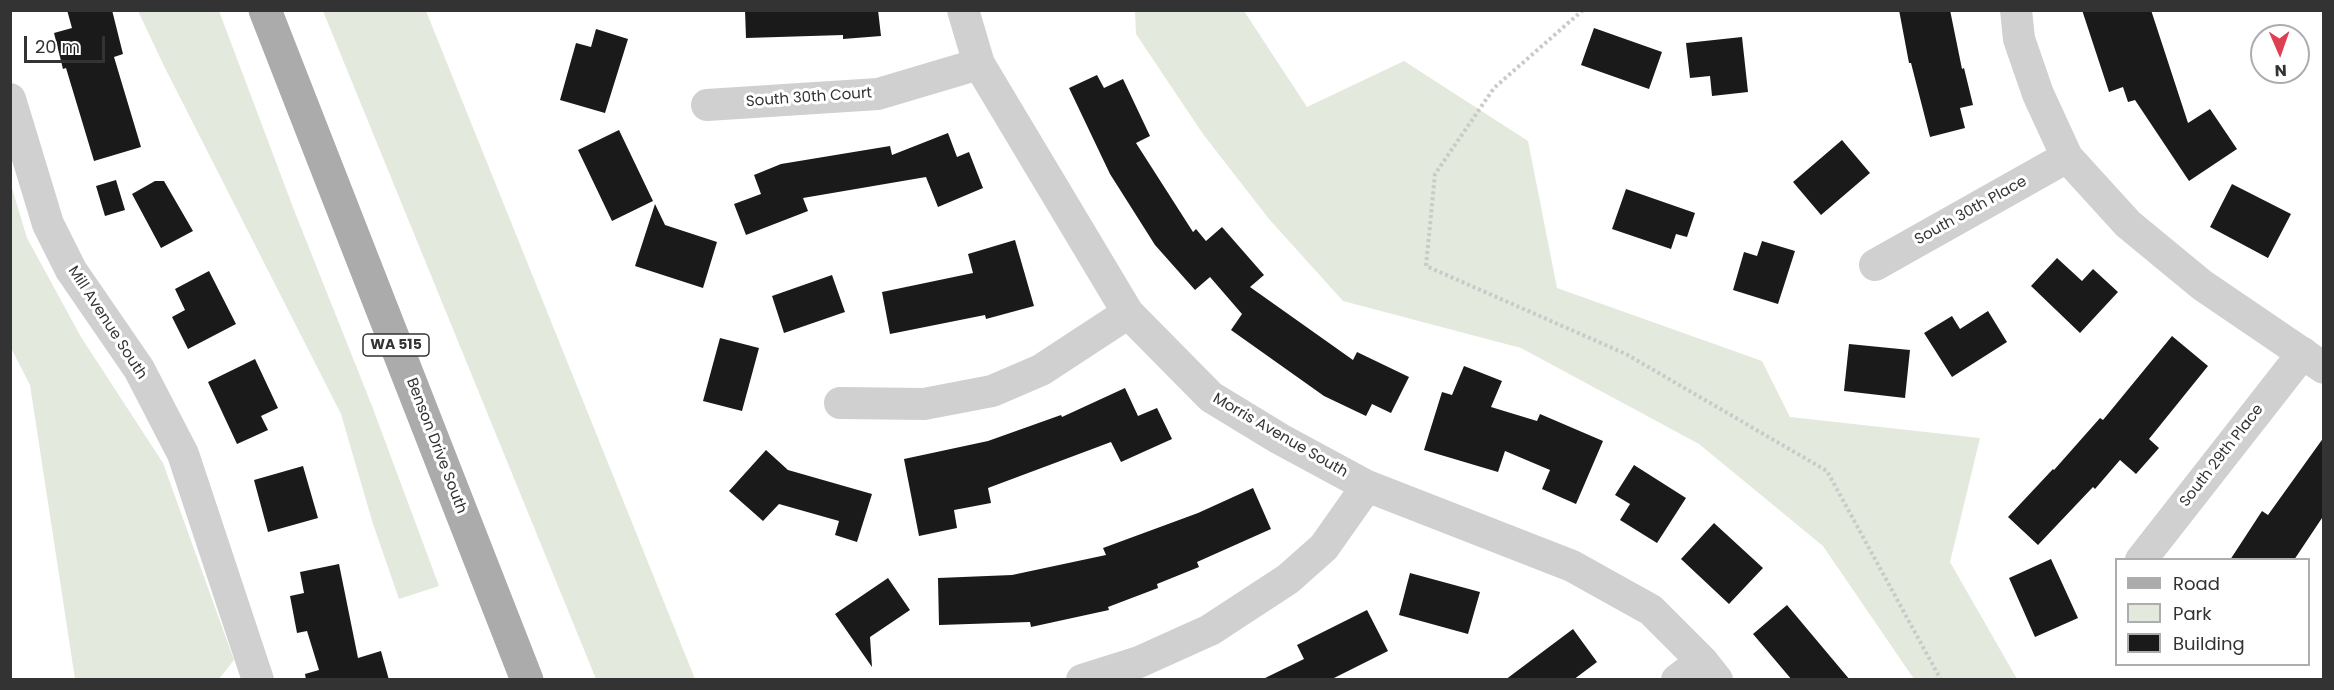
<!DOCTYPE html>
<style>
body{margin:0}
#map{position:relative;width:2334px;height:690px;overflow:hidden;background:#fff;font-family:Poppins,sans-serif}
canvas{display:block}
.frame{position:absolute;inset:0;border:12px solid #333;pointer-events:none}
.legend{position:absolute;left:2115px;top:558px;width:195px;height:108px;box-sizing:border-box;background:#fff;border:2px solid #adadad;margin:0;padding:8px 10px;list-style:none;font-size:18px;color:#333}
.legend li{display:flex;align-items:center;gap:12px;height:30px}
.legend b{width:30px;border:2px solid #adadad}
.north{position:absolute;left:2250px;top:24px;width:60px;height:60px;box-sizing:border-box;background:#fff;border:2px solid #adadad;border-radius:50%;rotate:178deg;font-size:16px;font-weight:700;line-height:24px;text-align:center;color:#333}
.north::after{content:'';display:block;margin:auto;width:21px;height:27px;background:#de4053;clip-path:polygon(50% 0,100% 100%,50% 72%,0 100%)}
.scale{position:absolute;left:24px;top:36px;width:81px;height:27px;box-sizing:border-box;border:3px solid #333;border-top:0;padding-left:8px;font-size:18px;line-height:21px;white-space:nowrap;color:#333;-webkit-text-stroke:4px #fff;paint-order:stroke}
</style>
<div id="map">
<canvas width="2334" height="690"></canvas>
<div class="frame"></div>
<ul class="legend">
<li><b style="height:8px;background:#ababab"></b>Road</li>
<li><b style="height:16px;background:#e3e9dc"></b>Park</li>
<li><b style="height:16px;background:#1a1a1a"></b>Building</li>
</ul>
<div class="north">N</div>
<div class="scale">20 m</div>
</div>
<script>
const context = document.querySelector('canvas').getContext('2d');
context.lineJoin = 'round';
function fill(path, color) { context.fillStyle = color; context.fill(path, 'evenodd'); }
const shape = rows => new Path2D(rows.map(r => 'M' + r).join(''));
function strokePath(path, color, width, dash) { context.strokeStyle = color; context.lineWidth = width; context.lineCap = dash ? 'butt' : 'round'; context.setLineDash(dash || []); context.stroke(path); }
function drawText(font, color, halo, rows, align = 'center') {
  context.font = font + ' Poppins,sans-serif'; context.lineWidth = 6; context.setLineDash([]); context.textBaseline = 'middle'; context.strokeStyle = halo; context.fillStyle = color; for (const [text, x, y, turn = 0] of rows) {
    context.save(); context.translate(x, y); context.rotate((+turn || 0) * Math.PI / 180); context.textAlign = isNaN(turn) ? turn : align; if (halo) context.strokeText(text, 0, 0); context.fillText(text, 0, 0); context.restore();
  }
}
fill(shape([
 [138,11,219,11,294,210,372,406,439,586,399,599,373,524,341,414,164,66],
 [323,11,426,11,695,679,596,679],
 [1135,11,1244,11,1307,107,1404,61,1528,141,1557,288,1762,361,1790,417,1980,438,1950,562,2017,679,1914,679,1823,546,1699,444,1521,348,1343,301,1269,219,1203,134,1136,34],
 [11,185,27,238,81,337,163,463,234,660,219,679,75,679,30,385,11,348]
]), '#e3e9dc');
fill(shape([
 [67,10,112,10,123,54,114,57,141,147,94,161,66,68,63,69,54,33,72,28],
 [745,10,878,10,881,36,843,39,843,35,746,38],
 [1899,10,1950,10,1962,69,1964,68,1973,105,1960,108,1965,128,1930,137,1911,63,1909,63],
 [2082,10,2151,10,2188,123,2210,109,2237,149,2189,181,2135,100,2128,102,2123,87,2109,92],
 [1594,28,1662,52,1649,89,1581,65],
 [596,29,628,39,605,113,560,100,576,43,591,47],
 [1742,37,1748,92,1712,96,1710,76,1690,78,1686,43],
 [1097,75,1104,88,1123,79,1150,136,1136,143,1193,232,1196,229,1206,241,1222,227,1264,275,1250,287,1353,360,1357,352,1409,377,1391,413,1372,404,1366,416,1324,396,1231,330,1242,314,1210,277,1195,290,1155,245,1110,174,1069,88],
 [619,130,653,201,612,221,578,150],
 [948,133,957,157,969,152,983,188,938,207,926,177,803,198,808,211,746,235,734,204,761,194,754,175,781,164,890,146,892,155],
 [1842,140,1870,173,1821,215,1793,182],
 [116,180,125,210,105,216,96,186],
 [155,181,164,181,193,231,161,248,132,194],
 [2232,184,2291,214,2268,258,2210,227],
 [1626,189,1695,213,1687,237,1676,234,1671,249,1612,229],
 [655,204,665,225,717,242,703,288,635,266],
 [1015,240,1034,306,986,319,985,315,890,334,882,292,973,273,968,254],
 [1762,241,1795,251,1778,304,1733,290,1744,252,1757,256],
 [2057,258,2082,281,2093,269,2118,292,2080,333,2031,286],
 [209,271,236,324,188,349,172,317,185,310,175,289],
 [832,275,845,312,784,333,772,296],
 [1988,311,2007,342,1952,377,1924,333,1952,316,1960,329],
 [2172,336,2208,366,2149,439,2159,448,2136,474,2120,460,2095,489,2093,487,2038,545,2008,517,2053,469,2054,470,2100,418,2103,420],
 [720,338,759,348,742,411,703,401],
 [1849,344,1910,350,1905,398,1844,391],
 [255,359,278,408,261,416,268,430,237,444,208,382],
 [1464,366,1502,381,1491,407,1537,421,1540,414,1603,441,1576,504,1542,489,1550,470,1505,451,1498,472,1424,450,1442,392,1452,395],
 [1125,388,1138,416,1157,408,1172,439,1121,462,1111,442,988,488,991,503,954,510,957,528,919,536,904,459,988,441,1061,415,1062,417],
 [2324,437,2324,515,2294,560,2230,560,2262,511,2268,515],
 [766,450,788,470,872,494,857,542,835,535,839,521,779,504,763,521,729,491],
 [1634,465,1686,498,1657,543,1620,520,1630,504,1615,495],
 [303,466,318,518,268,532,254,480],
 [1253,488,1271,529,1197,562,1199,567,1157,584,1158,588,1108,607,1109,610,1031,627,1030,622,939,625,938,578,1012,575,1106,555,1103,548,1198,513],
 [1714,523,1763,568,1729,604,1681,559],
 [2051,559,2078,618,2035,637,2009,578],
 [339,564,358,658,381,651,389,680,306,680,305,674,319,670,307,631,297,633,290,596,304,593,300,572],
 [1410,573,1480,592,1468,634,1399,615],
 [888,578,910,610,870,637,872,667,835,614],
 [1787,605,1850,680,1792,680,1753,634],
 [1367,610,1388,651,1330,680,1261,680,1304,659,1297,645],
 [1573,629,1597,662,1573,680,1505,680]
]), '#1a1a1a');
strokePath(shape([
 [1583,10,1494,88,1435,174,1426,266,1626,354,1827,471,1941,680]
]), '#cacaca', 4, [3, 3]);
strokePath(shape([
 [963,10,979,64,1128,313,1211,397,1280,439,1367,486,1572,566,1651,610,1702,661,1717,680],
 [2016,10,2019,39,2038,94,2067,157,2128,224,2202,285,2324,368],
 [10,99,48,224,71,270,139,369,183,454,258,680],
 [707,105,878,94,979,64],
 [1875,265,2067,157],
 [840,403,924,404,992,391,1041,370,1128,313],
 [2141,560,2303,353],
 [1082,680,1139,662,1210,630,1288,579,1324,547,1367,486],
 [1677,680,1702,661]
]), '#d0d0d0', 32);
strokePath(shape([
 [265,10,527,680]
]), '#ababab', 33);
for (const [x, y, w] of [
 [396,345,66]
]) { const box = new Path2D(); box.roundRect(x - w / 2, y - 11, w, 22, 4.5); context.fillStyle = '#fff'; context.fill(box); strokePath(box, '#333', 1.5); }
drawText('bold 14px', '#333', null, [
 ["WA 515",396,345]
]);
drawText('15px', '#333', '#fff', [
 ["South 30th Court",809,98,-4],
 ["South 30th Place",1971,211,-29],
 ["Mill Avenue South",107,323,57],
 ["Morris Avenue South",1280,436,30],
 ["Benson Drive South",436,446,69],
 ["South 29th Place",2222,456,-52]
]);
</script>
